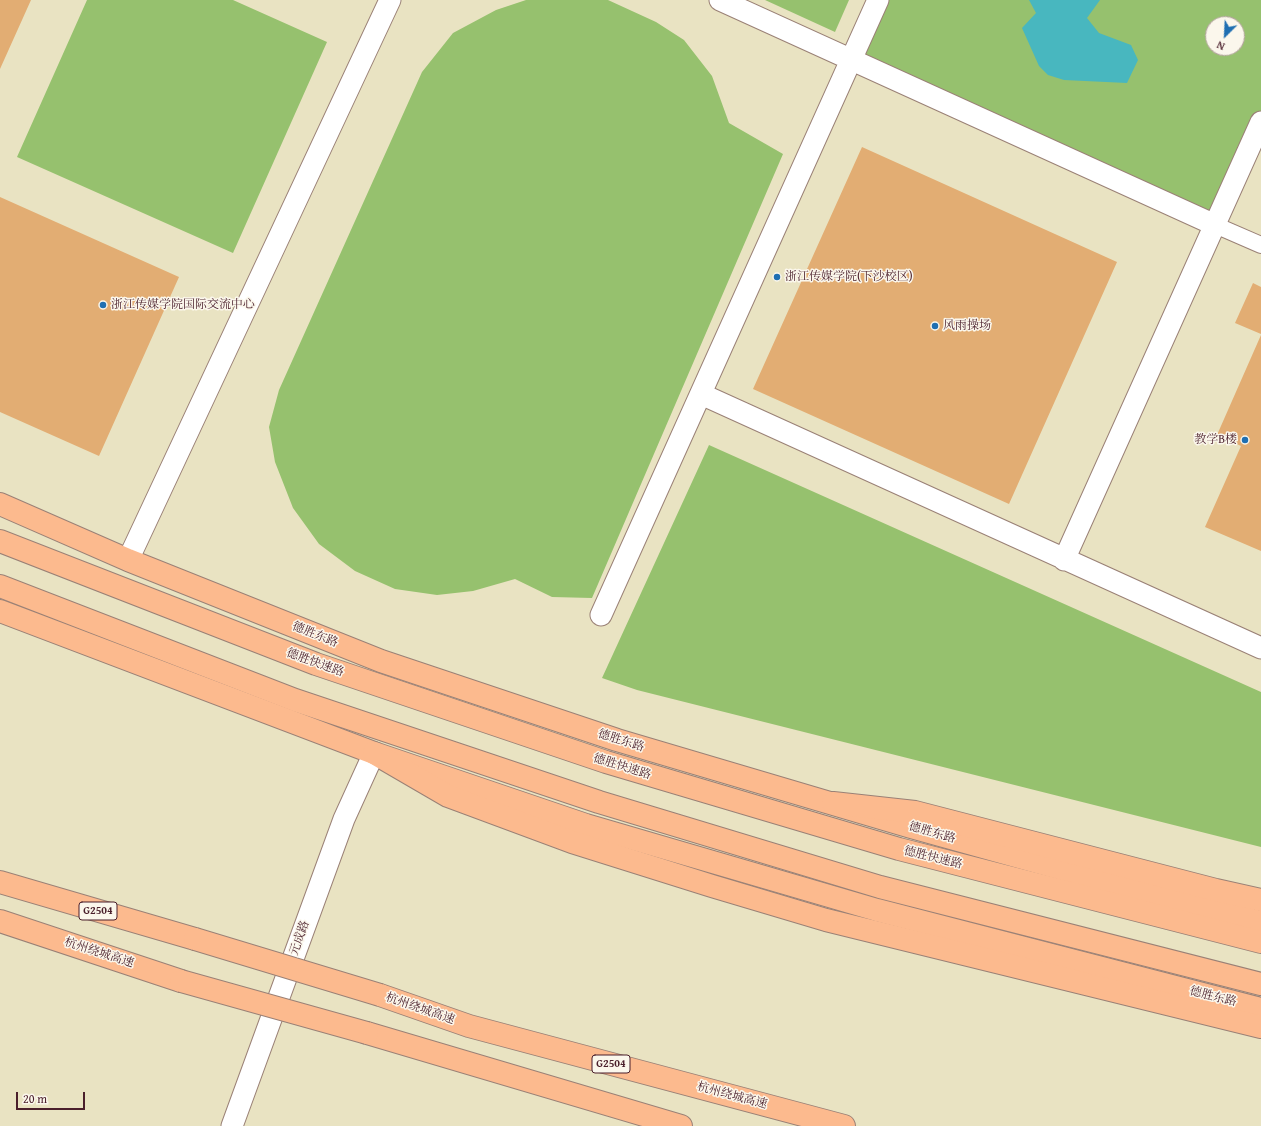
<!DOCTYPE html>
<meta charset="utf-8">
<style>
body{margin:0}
#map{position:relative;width:1261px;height:1126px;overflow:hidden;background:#e9e3c2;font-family:"Gentium Book Plus",serif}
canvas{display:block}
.north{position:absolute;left:1205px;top:16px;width:40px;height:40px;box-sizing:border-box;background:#fbf7ec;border:1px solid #b4a19f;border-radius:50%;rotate:204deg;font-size:11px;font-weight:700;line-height:16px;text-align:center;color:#4a1f2b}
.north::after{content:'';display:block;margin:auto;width:14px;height:18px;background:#1f6fb2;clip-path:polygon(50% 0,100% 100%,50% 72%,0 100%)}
.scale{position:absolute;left:16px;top:1092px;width:69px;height:18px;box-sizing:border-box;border:2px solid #4a1f2b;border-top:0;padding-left:5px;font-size:12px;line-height:14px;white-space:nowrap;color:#4a1f2b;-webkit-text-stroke:3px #fbf7ec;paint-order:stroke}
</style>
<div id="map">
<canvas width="1261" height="1126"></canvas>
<div class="north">N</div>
<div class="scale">20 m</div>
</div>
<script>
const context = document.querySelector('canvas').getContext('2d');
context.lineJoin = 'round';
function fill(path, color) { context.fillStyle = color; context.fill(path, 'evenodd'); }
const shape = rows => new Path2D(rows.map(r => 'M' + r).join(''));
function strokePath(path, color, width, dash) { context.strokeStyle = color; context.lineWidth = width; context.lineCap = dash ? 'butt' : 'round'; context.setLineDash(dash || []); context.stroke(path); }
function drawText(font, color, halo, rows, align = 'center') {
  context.font = font + ' "Gentium Book Plus","Noto Serif SC",serif'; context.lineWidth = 3; context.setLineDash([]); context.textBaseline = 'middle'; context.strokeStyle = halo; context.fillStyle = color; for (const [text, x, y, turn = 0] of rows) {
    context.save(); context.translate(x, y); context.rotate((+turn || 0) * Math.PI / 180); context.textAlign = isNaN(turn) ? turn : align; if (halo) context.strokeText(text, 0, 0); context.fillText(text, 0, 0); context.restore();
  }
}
fill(shape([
 [87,0,233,0,327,42,233,253,17,157],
 [526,0,608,0,656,22,684,40,712,76,729,123,783,154,592,598,552,597,515,579,473,591,437,595,395,589,355,571,319,544,293,508,275,462,269,427,279,390,422,72,453,33,496,10],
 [765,0,849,0,835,32],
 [878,0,1261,0,1261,122,1215,225,851,60],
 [1213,24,1237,24,1237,48,1213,48],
 [709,445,1261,692,1261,847,637,690,602,678]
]), '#96c16e');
fill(shape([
 [1029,0,1100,0,1087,18,1099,33,1131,45,1138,60,1127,83,1064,80,1048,75,1039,66,1022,28,1036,13]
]), '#48b7bf');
fill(shape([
 [0,0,31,0,0,69],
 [862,147,1117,262,1009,504,753,389],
 [0,197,179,277,99,456,0,412],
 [1253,283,1261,287,1261,334,1235,323],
 [1261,335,1261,551,1205,527,1241,446,1217,435]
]), '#e2ad73');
const pedestrian = shape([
 [1215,225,1261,245]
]);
const minor = shape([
 [720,0,1215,225],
 [701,394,1261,648],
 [128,560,390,0],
 [1064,560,1261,122],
 [601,615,878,0],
 [232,1126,344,819,374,753]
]);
const primary = shape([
 [0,504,128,560,381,661,617,740,911,827,1206,909,1261,922],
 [0,611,374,753,586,825,877,910,1261,1009]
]);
const trunk = shape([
 [0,541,316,664,606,762,899,849,1261,942],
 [0,586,295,700,599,802,880,887,1261,984],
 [374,753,448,796,572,842,712,886,826,920,1261,1027],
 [833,803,915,812,1216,890,1261,900]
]);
const motorway = shape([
 [0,882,195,939],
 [0,921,181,981],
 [380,995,469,1026,844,1126],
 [367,1033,681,1126]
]);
strokePath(pedestrian, '#9a8176', 18);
strokePath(minor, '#9a8176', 23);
strokePath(primary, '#9a8176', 24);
strokePath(trunk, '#9a8176', 24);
strokePath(motorway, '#9a8176', 24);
strokePath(pedestrian, '#fff', 16);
strokePath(minor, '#fff', 21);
strokePath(primary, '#fcba8e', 22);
strokePath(trunk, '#fcba8e', 22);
strokePath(motorway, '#fcba8e', 22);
const motorwayBridge = shape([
 [195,939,380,995],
 [181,981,367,1033]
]);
strokePath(motorwayBridge, '#9a8176', 24, []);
strokePath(motorwayBridge, '#fcba8e', 22);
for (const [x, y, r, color] of [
 [777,277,4,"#1f6fb2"],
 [103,305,4,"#1f6fb2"],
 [935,326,4,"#1f6fb2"],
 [1245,440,4,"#1f6fb2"]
]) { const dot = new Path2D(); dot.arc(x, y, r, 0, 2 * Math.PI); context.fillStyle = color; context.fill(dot); strokePath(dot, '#fbf7ec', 1.5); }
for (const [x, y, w] of [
 [98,911,38],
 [611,1064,38]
]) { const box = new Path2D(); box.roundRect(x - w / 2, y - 9, w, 18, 3); context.fillStyle = '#fbf7ec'; context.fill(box); strokePath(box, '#4a1f2b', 1); }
drawText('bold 11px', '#4a1f2b', null, [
 ["G2504",98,911],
 ["G2504",611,1064]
]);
drawText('12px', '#4a1f2b', '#fbf7ec', [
 ["浙江传媒学院(下沙校区)",785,277],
 ["浙江传媒学院国际交流中心",111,305],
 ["风雨操场",943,326],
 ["教学B楼",1237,440,"right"]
], 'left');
drawText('12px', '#4a1f2b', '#fbf7ec', [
 ["德胜东路",315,635,22],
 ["德胜快速路",315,663,20],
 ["德胜东路",621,741,17],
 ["德胜快速路",622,767,17],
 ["德胜东路",932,833,16],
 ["德胜快速路",933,858,14],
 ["元成路",300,938,-70],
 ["杭州绕城高速",99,953,18],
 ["德胜东路",1213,997,14],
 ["杭州绕城高速",420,1009,19],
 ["杭州绕城高速",732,1096,15]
]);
</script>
